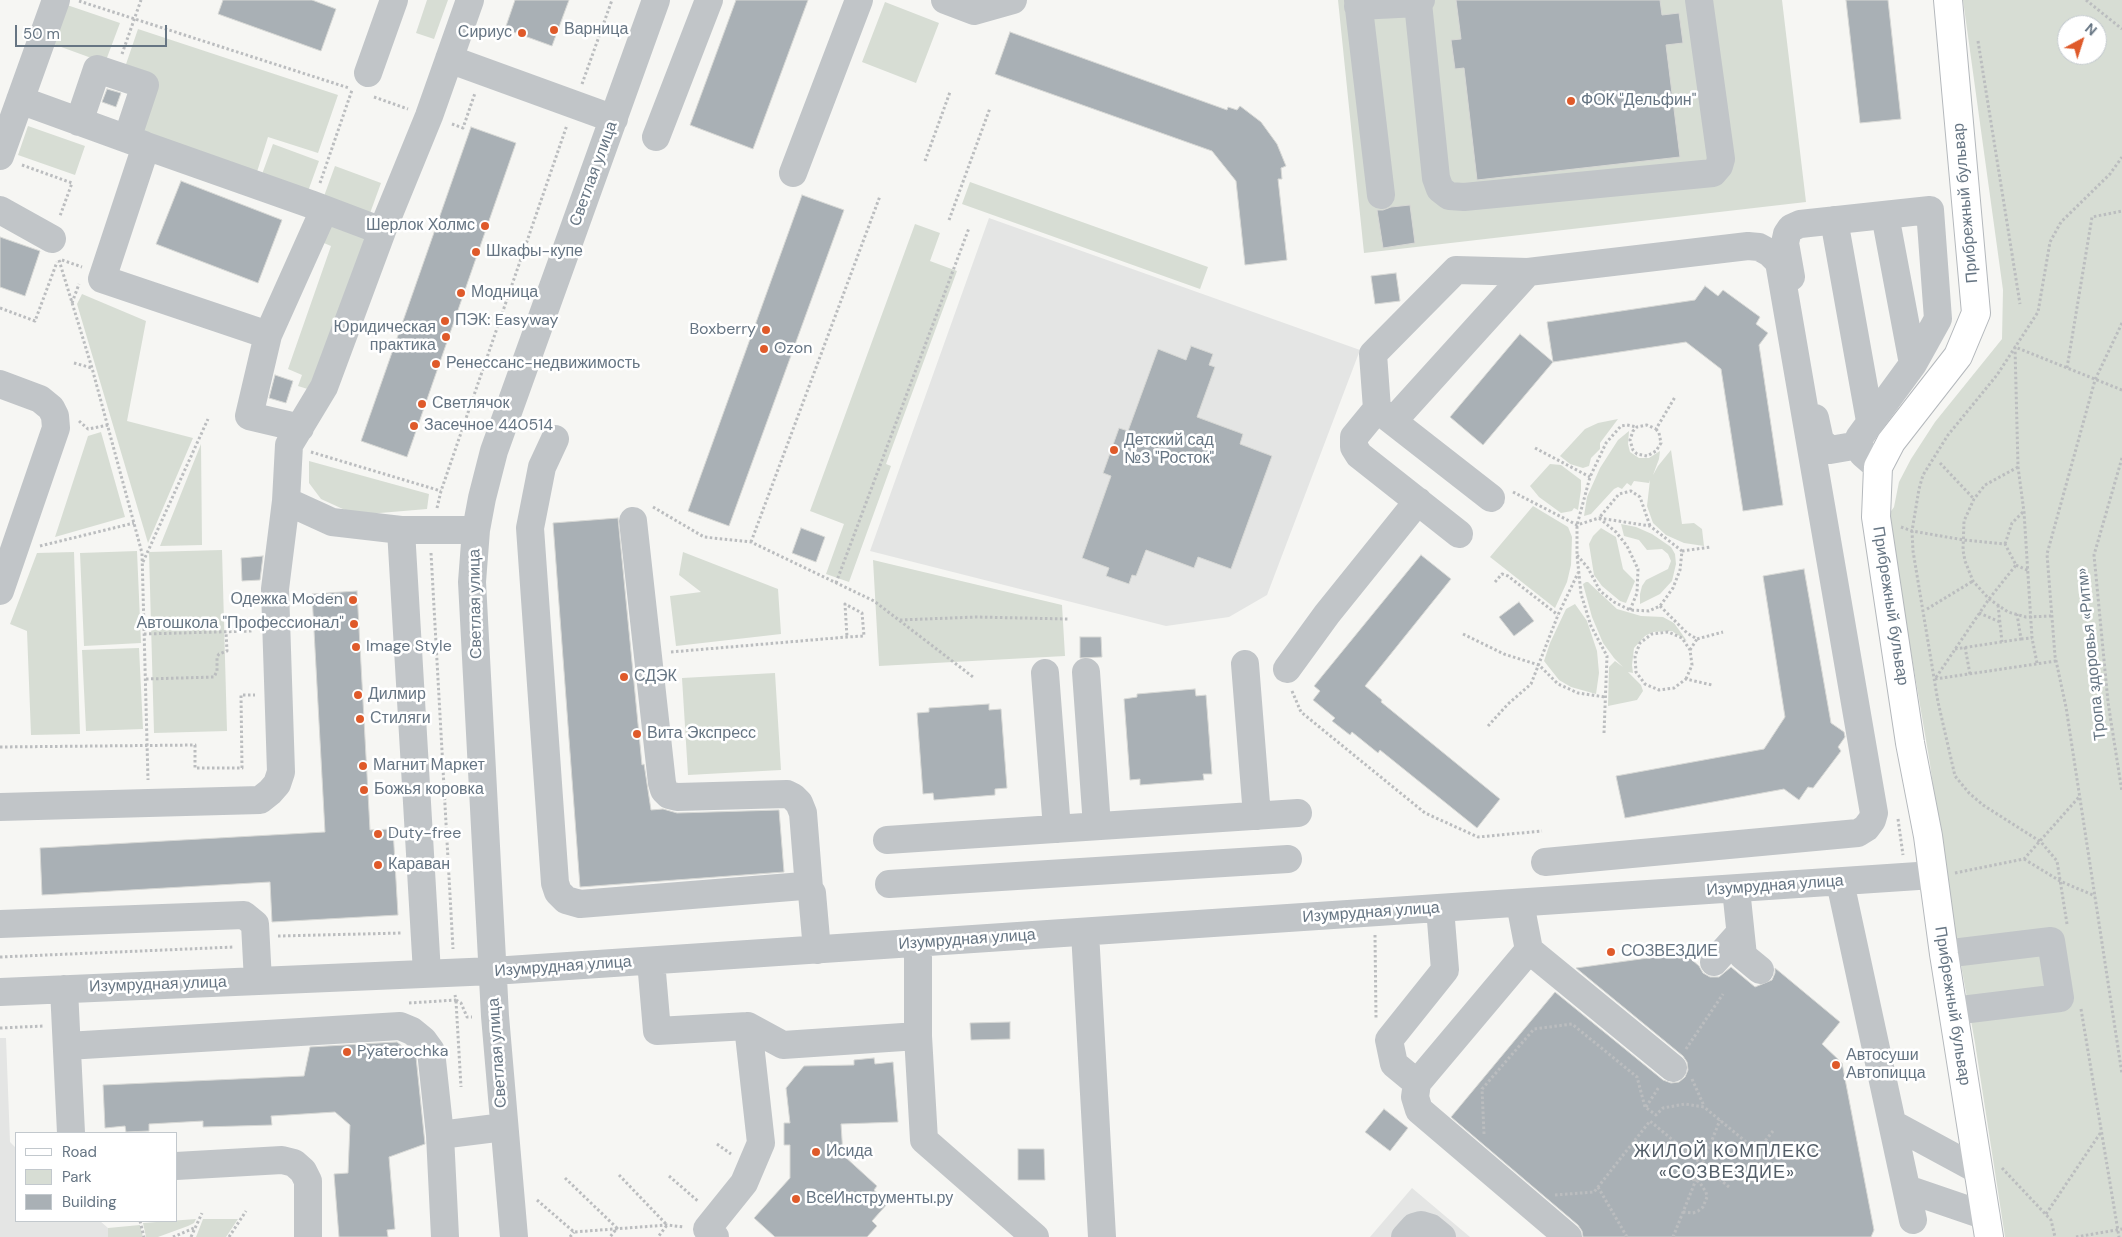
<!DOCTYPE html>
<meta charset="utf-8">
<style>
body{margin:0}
#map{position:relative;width:2122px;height:1237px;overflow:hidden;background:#f6f6f3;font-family:"DM Sans",sans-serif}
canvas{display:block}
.legend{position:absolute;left:15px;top:1132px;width:162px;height:90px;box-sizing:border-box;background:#fff;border:1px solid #c2c8cd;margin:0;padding:6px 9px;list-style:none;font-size:15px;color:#667583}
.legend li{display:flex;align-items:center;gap:10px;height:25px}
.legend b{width:25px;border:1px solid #c2c8cd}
.north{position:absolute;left:2057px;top:15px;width:50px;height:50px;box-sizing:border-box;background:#fff;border:1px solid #c2c8cd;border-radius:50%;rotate:40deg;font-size:14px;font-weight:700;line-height:20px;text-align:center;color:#667583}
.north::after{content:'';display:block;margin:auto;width:18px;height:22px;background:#df5a2a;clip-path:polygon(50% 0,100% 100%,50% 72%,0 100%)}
.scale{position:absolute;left:15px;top:25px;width:152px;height:22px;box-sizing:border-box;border:2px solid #667583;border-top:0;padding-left:6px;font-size:15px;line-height:18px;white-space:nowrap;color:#667583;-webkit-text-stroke:4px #fff;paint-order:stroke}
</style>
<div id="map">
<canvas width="2122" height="1237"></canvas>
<ul class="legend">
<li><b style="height:6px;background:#fff"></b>Road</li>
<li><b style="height:14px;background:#d7ddd4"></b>Park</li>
<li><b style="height:14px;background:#a9b0b5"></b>Building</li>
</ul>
<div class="north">N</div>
<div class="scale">50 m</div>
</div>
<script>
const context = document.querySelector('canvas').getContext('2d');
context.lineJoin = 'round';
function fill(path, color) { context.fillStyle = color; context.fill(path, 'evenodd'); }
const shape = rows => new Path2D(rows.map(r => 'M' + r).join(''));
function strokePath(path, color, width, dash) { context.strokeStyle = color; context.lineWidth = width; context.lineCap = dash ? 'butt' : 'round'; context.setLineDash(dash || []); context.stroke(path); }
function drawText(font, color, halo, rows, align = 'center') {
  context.font = font + ' "DM Sans",sans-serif'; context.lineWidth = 5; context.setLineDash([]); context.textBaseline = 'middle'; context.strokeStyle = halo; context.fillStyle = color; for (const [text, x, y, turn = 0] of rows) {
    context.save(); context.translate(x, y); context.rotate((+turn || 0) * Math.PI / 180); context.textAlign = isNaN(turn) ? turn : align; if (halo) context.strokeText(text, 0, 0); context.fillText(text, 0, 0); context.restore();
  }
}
fill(shape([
 [989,218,1360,350,1267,595,1229,617,1166,626,870,551],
 [0,1038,6,1038,10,1142,16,1148,16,1221,100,1221,108,1228,108,1237,0,1237],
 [1412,1188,1470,1237,1370,1237]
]), '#e4e5e4');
fill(shape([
 [427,0,448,0,434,39,416,33],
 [1338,0,1782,0,1806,202,1364,253],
 [1963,0,2122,0,2122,1237,2005,1237,1975,1043,1946,881,1930,764,1889,523,1889,514,1894,507,1899,482,1911,459,1935,422,2002,339,2003,290],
 [2067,25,2097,25,2097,55,2067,55],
 [885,2,939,23,916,83,862,62],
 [67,5,120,23,105,63,53,44],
 [138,29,338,95,318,153,268,137,256,175,138,136,123,73],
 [28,126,85,146,75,175,18,155],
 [273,144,319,161,307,194,261,177],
 [335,166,381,183,369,216,323,199],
 [970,182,1208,267,1200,289,962,204],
 [326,222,367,236,314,391,298,386,302,375,288,369,331,246,319,241],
 [915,224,940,233,930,261,957,271,886,464,891,466,849,582,826,574,844,524,810,511],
 [82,294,146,321,127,421,193,438,148,543,77,304],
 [1618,419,1600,443,1600,449,1591,458,1589,466,1583,468,1570,464,1560,456,1585,429,1598,423],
 [1629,431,1628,444,1630,452,1639,458,1649,458,1660,451,1659,459,1653,475,1658,466,1671,450,1682,524,1694,523,1702,529,1704,546,1684,543,1666,535,1653,523,1647,506,1650,480,1649,483,1634,481,1631,486,1627,483,1622,489,1618,487,1614,489,1591,514,1584,516,1587,497,1600,468,1618,440],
 [101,432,125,517,55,537,88,436],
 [201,444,202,545,160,546],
 [309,461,429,494,427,509,356,515,321,499,309,483],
 [1550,464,1561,465,1581,480,1581,490,1578,510,1574,508,1572,511,1561,513,1539,497,1530,486],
 [1533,506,1568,527,1572,537,1571,565,1567,582,1555,608,1490,557],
 [1621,524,1636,527,1652,534,1671,547,1675,554,1676,564,1672,581,1660,594,1640,604,1640,594,1642,586,1646,580,1668,569,1671,561,1668,554,1662,549,1647,550,1639,540,1624,536],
 [1601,528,1616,537,1623,569,1635,581,1626,603,1620,601,1602,586,1594,575,1589,544,1593,536],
 [222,550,227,731,154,733,149,552],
 [137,551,141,643,84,646,80,553],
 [74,552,80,734,31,735,27,631,10,624,37,553],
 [683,552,778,589,781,634,676,646,670,596,701,592,679,575],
 [873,560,1062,605,1065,656,879,666],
 [1586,582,1588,582,1617,609,1641,616,1663,617,1674,623,1687,641,1672,631,1653,632,1645,636,1634,648,1632,665,1633,673,1628,672,1641,685,1643,691,1637,700,1608,706,1609,667,1615,661,1623,667,1614,658,1603,643,1592,617,1583,584],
 [1575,604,1587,621,1597,651,1599,673,1596,694,1571,687,1559,680,1544,661,1550,643,1566,609],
 [139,648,143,729,86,731,82,650],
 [775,673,781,770,688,775,682,678],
 [196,1219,194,1223,188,1226,158,1237,146,1237,143,1223],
 [203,1219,238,1219,226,1237,196,1237],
 [140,1225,143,1237,108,1237,108,1228]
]), '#d7ddd4');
const building = shape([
 [223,0,312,0,336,9,321,51,218,14,223,0],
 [515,0,569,0,552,46,505,29,515,0],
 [736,0,808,0,753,149,690,125,736,0],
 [1456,0,1660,0,1662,15,1679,13,1683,43,1666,45,1680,157,1477,180,1464,68,1455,69,1451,40,1461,39,1456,0],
 [1846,0,1888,0,1901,119,1860,123,1846,0],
 [1010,32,1227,110,1228,107,1237,110,1240,106,1261,122,1277,144,1286,166,1281,168,1282,179,1278,179,1287,260,1245,265,1236,181,1212,151,995,74,1010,32],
 [107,89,121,93,116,107,102,102,107,89],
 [471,127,516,143,407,457,361,441,471,127],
 [181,181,282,220,258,283,156,244,181,181],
 [802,195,844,210,729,526,688,511,802,195],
 [1410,205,1415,243,1383,248,1377,210,1383,210,1391,207,1410,205],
 [0,237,40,251,25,296,0,287,0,237],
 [1396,273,1400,301,1375,304,1371,276,1396,273],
 [1705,286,1718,296,1723,290,1760,317,1756,324,1768,333,1759,345,1783,505,1743,511,1721,369,1686,342,1553,362,1547,322,1695,300,1705,286],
 [1520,334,1553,362,1483,445,1450,417,1520,334],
 [1191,346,1213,354,1209,365,1215,367,1197,417,1243,434,1240,444,1272,456,1231,569,1198,557,1194,568,1146,550,1136,576,1132,575,1129,584,1106,576,1109,568,1082,558,1111,476,1103,473,1119,428,1128,431,1158,349,1186,360,1191,346],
 [275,375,293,381,286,403,269,398,275,375],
 [618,518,642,765,644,764,651,810,663,809,677,813,779,810,784,872,580,887,553,523,618,518],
 [801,528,825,537,816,562,792,553,801,528],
 [1421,555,1451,579,1365,686,1382,700,1381,702,1500,799,1477,828,1380,750,1378,753,1352,732,1350,735,1332,721,1335,718,1313,700,1320,691,1314,686,1421,555],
 [263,556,260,580,242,581,241,558,263,556],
 [1804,569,1831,723,1844,732,1845,737,1838,747,1841,751,1813,788,1808,787,1799,800,1784,789,1625,818,1616,776,1764,749,1785,717,1763,576,1804,569],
 [357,591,370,830,393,829,398,915,272,922,270,882,42,895,40,848,325,832,312,594,357,591],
 [1519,602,1534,621,1514,636,1499,617,1519,602],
 [1080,637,1101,637,1102,657,1080,658,1080,637],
 [1195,689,1196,696,1206,695,1212,774,1203,774,1204,780,1140,785,1140,779,1130,780,1124,699,1137,697,1137,694,1195,689],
 [989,704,989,710,1001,709,1007,788,995,789,995,795,934,800,933,793,923,794,917,713,929,712,929,708,989,704],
 [1684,953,1699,966,1703,973,1710,977,1719,977,1731,967,1755,987,1772,980,1775,973,1775,968,1840,1022,1822,1044,1842,1063,1874,1230,1871,1237,1583,1237,1582,1231,1578,1225,1451,1117,1555,992,1663,1080,1671,1083,1679,1082,1685,1077,1688,1070,1687,1062,1683,1056,1576,968,1684,953],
 [1010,1022,1010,1039,971,1040,970,1023,1010,1022],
 [397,1042,416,1057,425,1144,389,1157,395,1229,387,1230,388,1237,339,1237,334,1174,348,1173,350,1125,335,1112,271,1116,272,1125,203,1127,203,1121,149,1124,149,1131,126,1132,125,1126,105,1128,103,1085,304,1076,310,1047,397,1042],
 [874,1058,875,1064,893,1062,898,1122,841,1124,843,1155,877,1186,874,1190,888,1203,872,1221,877,1226,867,1237,775,1237,754,1218,790,1178,790,1145,784,1145,784,1123,790,1123,786,1088,804,1066,854,1065,854,1060,874,1058],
 [1384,1109,1408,1128,1390,1151,1365,1132,1384,1109],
 [1018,1149,1044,1149,1045,1180,1018,1180,1018,1149]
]);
fill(building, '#a9b0b5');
strokePath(building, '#d7d8d5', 1);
const major = shape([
 [1948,0,1976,313,1958,356,1891,442,1878,467,1876,517,1910,743,1928,836,1944,954,1989,1237]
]);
strokePath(major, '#b4b8bc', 30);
strokePath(shape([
 [2086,0,2122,29],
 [79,1,349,88],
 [1978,41,2020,304],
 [122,54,141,0],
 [582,84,612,0],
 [374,97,408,109],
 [452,124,463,128,475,93],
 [925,161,950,92],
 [22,165,72,183,60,216],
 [320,183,352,90],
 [949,220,990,108],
 [59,260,92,368,142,553,148,780],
 [62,260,82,267],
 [72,303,79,284],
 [0,308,35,321,57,262],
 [2122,323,2095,380,2047,554,2055,656,2066,707,2122,1074],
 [74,363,92,368],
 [2067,368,2092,217,2122,211],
 [79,421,88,429,108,425],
 [1656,429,1659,433,1661,443,1656,451,1647,456,1637,454,1633,450,1630,440,1633,431,1637,427,1647,425,1656,429,1675,397],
 [1535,448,1590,477],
 [311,452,441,491],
 [2122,458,2094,555,2108,702,2122,792],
 [1940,463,1974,499],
 [2018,467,1985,485,1974,499,1964,521,1963,550,1965,561,1973,581,1989,599,2008,612,2026,617,2051,616],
 [1513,492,1577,525,1599,518,1650,526,1682,551,1680,570,1673,588,1660,606,1649,611,1630,610,1614,602,1600,591,1588,568,1577,555],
 [653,507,704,537,751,542,874,601,973,677],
 [437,508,441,491,567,125],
 [1901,527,1912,531,1964,540,2005,544,2016,565,1989,599,1935,679],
 [751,542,880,196],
 [2005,544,2012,523,2023,512],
 [40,546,134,523],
 [1682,551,1711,547],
 [431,553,453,949],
 [143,562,208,419],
 [2016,565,2029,571],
 [1495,582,1502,574,1508,576,1558,615],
 [836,583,969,228],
 [1998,605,2002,642],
 [1660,606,1687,633,1697,639,1723,632],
 [1927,609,1973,581],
 [1630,610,1637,593,1638,569,1627,546,1616,532,1599,518,1619,494,1631,491,1640,497,1650,526],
 [1979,613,2000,622],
 [900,620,976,617,1068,619],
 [144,634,253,631],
 [1463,634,1504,654,1539,665,1558,684,1578,693,1605,697],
 [2021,639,2032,638],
 [1965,647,1970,674],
 [1955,649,2021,639,2017,614],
 [1690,650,1697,639],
 [671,652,847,637,864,636,862,613,845,604,847,637],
 [2037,663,2032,638,2024,512,2018,467,2015,347,2122,390],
 [146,679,214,677,217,671,217,657,219,654,227,651,226,632],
 [1686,679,1692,665,1690,650,1682,638,1668,632,1652,634,1640,643,1635,656,1636,672,1645,684,1659,690,1674,688,1686,679,1712,685],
 [1935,679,2056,661],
 [1292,691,1301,712,1425,813,1478,837,1542,831],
 [1488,726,1508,704,1531,684,1558,615,1578,573],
 [1604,733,1607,656,1591,626,1581,594,1577,555,1577,525,1590,477,1606,443,1621,426,1627,425,1637,427],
 [0,747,195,745,195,768,242,768,241,695,255,695],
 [1898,819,1903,855],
 [2024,859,2060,881,2095,896],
 [1955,873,2024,859,2079,797],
 [2067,924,2057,861,2041,842,1983,805,1969,793,1955,776,1938,702,1913,551,1912,531,1919,489,1923,475,1948,435,1997,375,2038,312,2050,242,2061,222,2110,174,2122,157],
 [1375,935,1376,1018],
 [278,936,402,933],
 [0,957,234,947],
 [456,1000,461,1003,467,1017,472,1017],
 [456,1001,461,1087],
 [409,1003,456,1000,455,995],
 [2081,1009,2119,1237],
 [0,1028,44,1026],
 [1686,1049,1723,994],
 [1692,1079,1704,1106],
 [1646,1107,1659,1087],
 [1484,1134,1482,1089,1534,1029,1572,1024,1637,1077,1645,1107,1656,1115,1663,1108,1685,1104,1704,1107,1757,1151,1773,1131],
 [717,1144,731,1154],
 [2002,1168,2051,1220,2055,1237],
 [619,1175,667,1225,658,1237],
 [669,1176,699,1202],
 [565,1178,617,1228,610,1237],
 [1598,1187,1627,1237],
 [1555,1195,1594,1192,1650,1121,1729,1187],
 [537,1200,574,1232,667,1225,684,1227],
 [1683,1212,1693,1213,1698,1211,1703,1207,1707,1197,1706,1192,1700,1183,1696,1180,1686,1179],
 [2046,1214,2101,1132],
 [140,1221,144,1237],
 [173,1237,194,1228],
 [191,1237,202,1213],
 [229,1237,246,1211],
 [570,1237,574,1232],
 [1673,1237,1720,1120],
 [2076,1237,2122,1229]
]), '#bbbdbf', 3, [2.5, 2.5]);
strokePath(shape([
 [945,0,974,11,1013,0],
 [1358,0,1381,195],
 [1418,3,1436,178,1440,189,1449,196,1464,197,1713,173,1719,166,1721,159,1699,0],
 [1358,6,1418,3,1421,0],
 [449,59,614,119],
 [368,73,394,0],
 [20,100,144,145],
 [79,122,97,69,145,85,127,139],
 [656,137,709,0],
 [0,156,56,0],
 [793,173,859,0],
 [0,210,52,239],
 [324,210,268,335,102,279,146,146,313,205,382,231],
 [1885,215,1913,364],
 [1834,220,1870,421],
 [1791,277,1785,243,1787,234,1791,228,1800,224,1930,210,1938,319,1913,364,1859,438,1859,445,1863,454,1878,467],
 [268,335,249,416,300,428],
 [0,384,40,399,51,408,55,416,56,428,0,591],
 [1377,409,1373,354,1456,270,1528,272,1748,246,1759,247,1770,253,1779,262,1874,813,1872,820,1866,828,1858,833,1545,862],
 [1815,418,1820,441,1830,450,1859,445],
 [1393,421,1528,272],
 [555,439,542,467,530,528,555,883,558,892,566,900,580,904,803,886,812,893,817,950],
 [286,501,332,522,401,530,476,530],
 [633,521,662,783,664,790,669,795,677,797,787,794,793,797,799,803,803,813,809,888],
 [401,530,427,973],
 [1459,534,1359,455,1354,447,1354,437,1377,409,1491,498],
 [1245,664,1257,816],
 [1287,669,1327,614,1418,501],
 [1086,672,1097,826],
 [1045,673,1057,829],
 [0,807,260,800,270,792,277,784,281,772,275,589,286,501,289,445,324,387,382,231,429,116,470,0],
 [887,840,1298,813],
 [1840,882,1913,1220],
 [889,884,1288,859],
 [1736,889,1743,956,1760,970],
 [1520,903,1529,950,1673,1068],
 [1440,908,1445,970,1389,1040,1394,1064,1417,1083,1529,950],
 [0,924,244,915,255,924,258,981],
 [1085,932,1102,1237],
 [916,943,918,958,918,1036,924,1140,1035,1237],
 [1944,954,2051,941,2060,998,1953,1011],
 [651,961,657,1031,748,1026],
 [1714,962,1740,933],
 [64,989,71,1133],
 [0,992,493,971,1933,875],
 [67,1046,400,1026,412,1031,423,1040,431,1051,440,1135],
 [1417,1083,1415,1097,1419,1110,1568,1237],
 [1893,1124,1978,1170],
 [176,1166,282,1160,294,1163,303,1171,308,1181,308,1237],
 [1907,1189,1986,1216],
 [445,1237,440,1135,504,1127],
 [514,1237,495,1016,472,582,476,530,482,498,494,451,656,0],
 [715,1237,707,1229,744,1183,761,1143,748,1026,783,1045,918,1036],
 [1405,1237,1414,1227,1421,1225,1431,1228,1442,1237]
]), '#c1c5c8', 28);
strokePath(major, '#fff', 28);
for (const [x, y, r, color] of [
 [554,30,5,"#df5a2a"],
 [522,33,5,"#df5a2a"],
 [1571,101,5,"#df5a2a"],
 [485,226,5,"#df5a2a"],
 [476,252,5,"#df5a2a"],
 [461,293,5,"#df5a2a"],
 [445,321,5,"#df5a2a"],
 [766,330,5,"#df5a2a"],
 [446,337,5,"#df5a2a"],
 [764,349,5,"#df5a2a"],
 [436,364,5,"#df5a2a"],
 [422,404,5,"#df5a2a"],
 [414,426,5,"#df5a2a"],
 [1114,450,5,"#df5a2a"],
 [353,600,5,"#df5a2a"],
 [354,624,5,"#df5a2a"],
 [356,647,5,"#df5a2a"],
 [624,677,5,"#df5a2a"],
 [358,695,5,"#df5a2a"],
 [360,719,5,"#df5a2a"],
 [637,734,5,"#df5a2a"],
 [363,766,5,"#df5a2a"],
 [364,790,5,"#df5a2a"],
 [378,834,5,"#df5a2a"],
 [378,865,5,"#df5a2a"],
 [1611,952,5,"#df5a2a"],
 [347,1052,5,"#df5a2a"],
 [1836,1065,5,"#df5a2a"],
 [816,1152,5,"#df5a2a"],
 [796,1199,5,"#df5a2a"]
]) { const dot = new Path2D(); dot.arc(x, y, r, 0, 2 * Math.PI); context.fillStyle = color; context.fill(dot); strokePath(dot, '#fff', 2); }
drawText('16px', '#667583', '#fff', [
 ["Варница",564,30],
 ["Сириус",512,33,"right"],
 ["ФОК \"Дельфин\"",1581,101],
 ["Шерлок Холмс",475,226,"right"],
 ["Шкафы-купе",486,252],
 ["Модница",471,293],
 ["ПЭК: Easyway",455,321],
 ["Юридическая",436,328,"right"],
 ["практика",436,346,"right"],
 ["Boxberry",756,330,"right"],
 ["Ozon",774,349],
 ["Ренессанс-недвижимость",446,364],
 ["Светлячок",432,404],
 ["Засечное 440514",424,426],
 ["Детский сад",1124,441],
 ["№3 \"Росток\"",1124,459],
 ["Одежка Moden",343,600,"right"],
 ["Автошкола \"Профессионал\"",344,624,"right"],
 ["Image Style",366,647],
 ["СДЭК",634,677],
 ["Дилмир",368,695],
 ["Стиляги",370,719],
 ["Вита Экспресс",647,734],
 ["Магнит Маркет",373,766],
 ["Божья коровка",374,790],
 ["Duty-free",388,834],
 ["Караван",388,865],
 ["СОЗВЕЗДИЕ",1621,952],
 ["Pyaterochka",357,1052],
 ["Автосуши",1846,1056],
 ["Автопицца",1846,1074],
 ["Исида",826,1152],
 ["ВсеИнструменты.ру",806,1199]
], 'left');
drawText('16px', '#667583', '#fff', [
 ["Светлая улица",594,174,-70],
 ["Прибрежный бульвар",1966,203,-95],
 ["Светлая улица",476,604,-91],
 ["Прибрежный бульвар",1890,606,81],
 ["Тропа здоровья «Ритм»",2092,654,-96],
 ["Изумрудная улица",1775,886,-4],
 ["Изумрудная улица",1371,913,-4],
 ["Изумрудная улица",967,940,-4],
 ["Изумрудная улица",563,967,-4],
 ["Изумрудная улица",158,985,-2],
 ["Прибрежный бульвар",1952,1006,81],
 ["Светлая улица",498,1053,-94]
]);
context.letterSpacing = '1px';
drawText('18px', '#535e68', '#fff', [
 ["ЖИЛОЙ КОМПЛЕКС",1727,1152],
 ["«СОЗВЕЗДИЕ»",1727,1173]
]);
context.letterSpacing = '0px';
</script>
